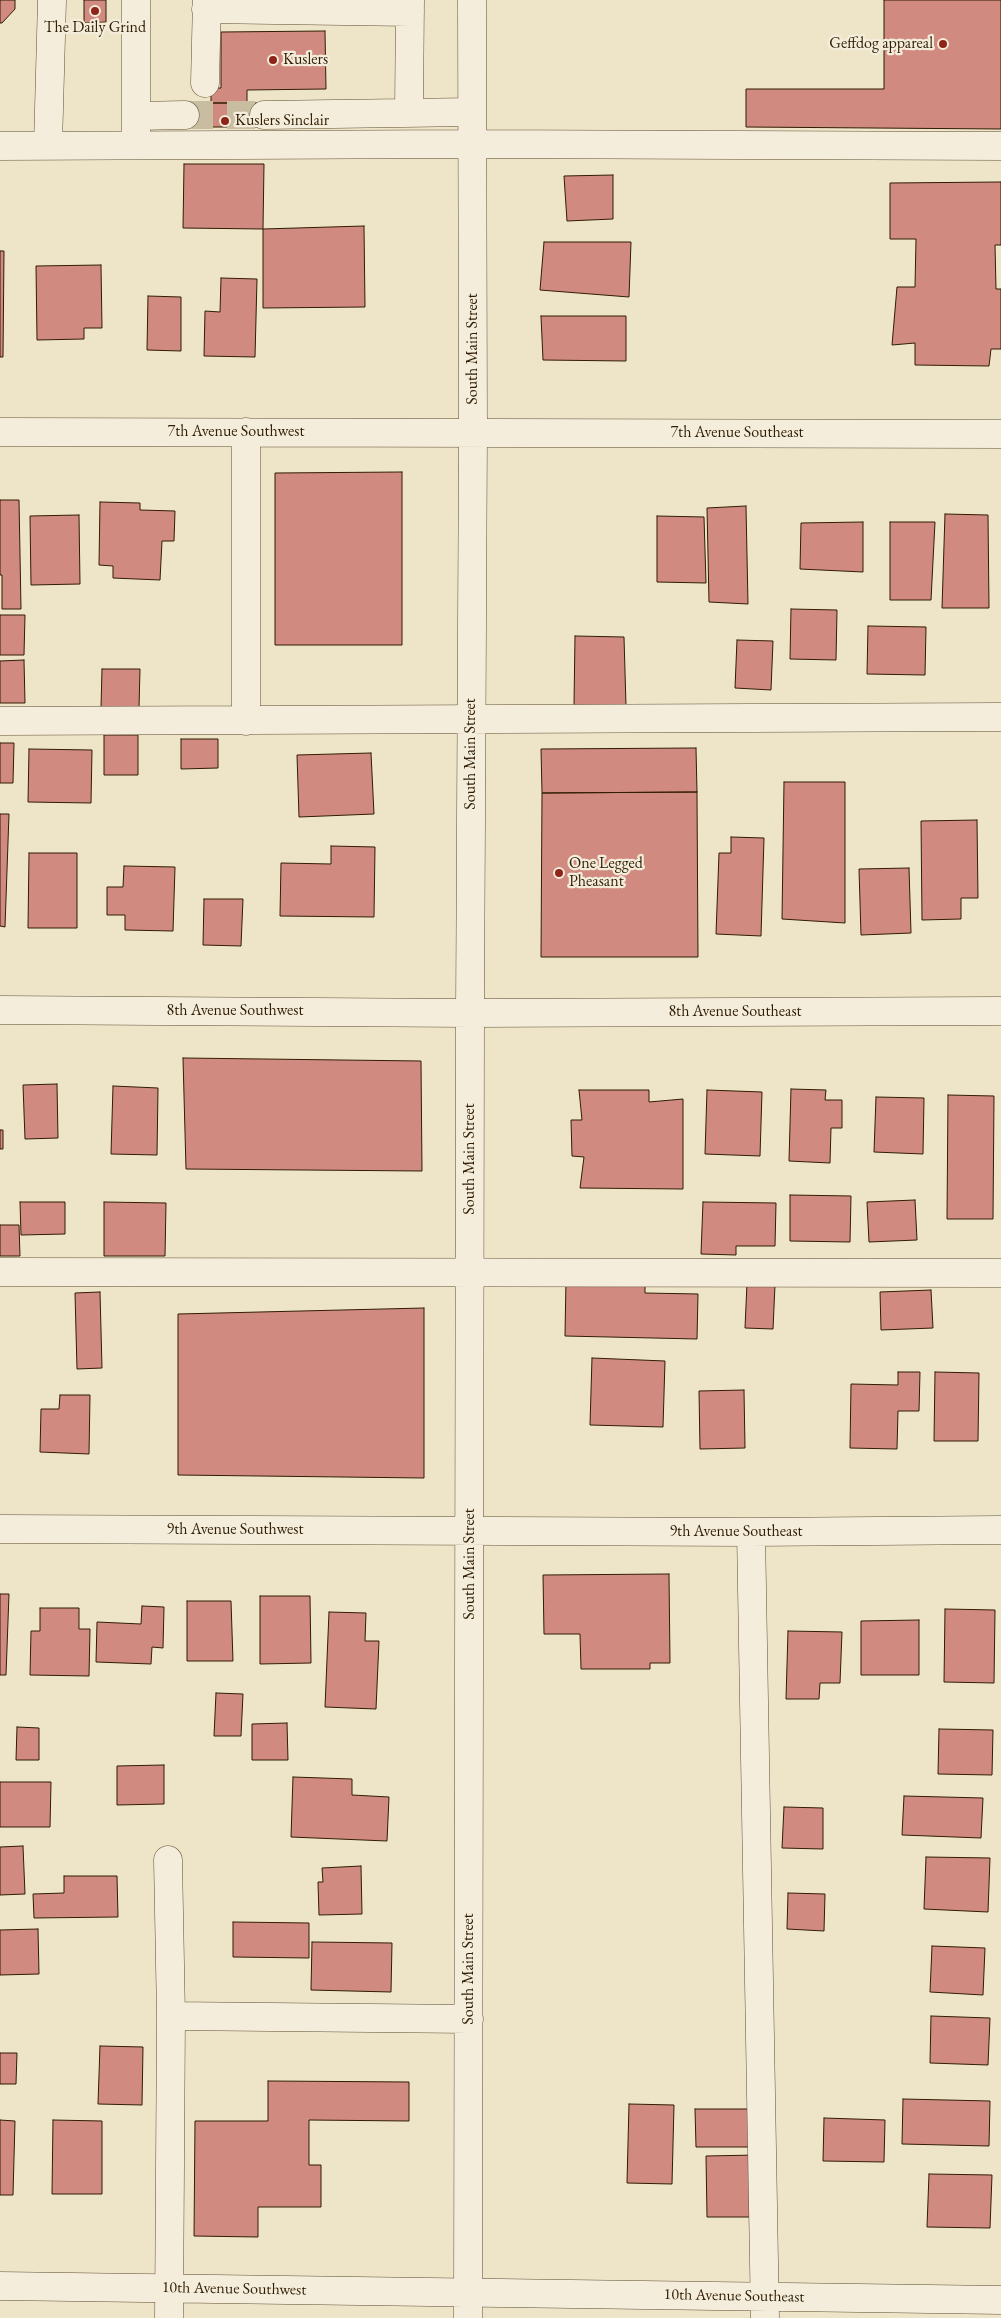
<!DOCTYPE html>
<style>
body{margin:0}
canvas{display:block;background:#eee4c8}
</style>
<canvas width="1001" height="2318"></canvas>
<script>
const context = document.querySelector('canvas').getContext('2d');
context.lineJoin = 'round';
function fill(path, color) { context.fillStyle = color; context.fill(path, 'evenodd'); }
const shape = rows => new Path2D(rows.map(r => 'M' + r).join(''));
function strokePath(path, color, width, dash) { context.strokeStyle = color; context.lineWidth = width; context.lineCap = dash ? 'butt' : 'round'; context.setLineDash(dash || []); context.stroke(path); }
function drawText(font, color, halo, rows, align = 'center') {
  context.font = font + ' "EB Garamond",serif'; context.lineWidth = 4.5; context.setLineDash([]); context.textBaseline = 'middle'; context.strokeStyle = halo; context.fillStyle = color; for (const [text, x, y, turn = 0] of rows) {
    context.save(); context.translate(x, y); context.rotate((+turn || 0) * Math.PI / 180); context.textAlign = isNaN(turn) ? turn : align; if (halo) context.strokeText(text, 0, 0); context.fillText(text, 0, 0); context.restore();
  }
}
const building = shape([
 [0,0,15,0,15,9,2,23,0,23,0,0],
 [84,0,106,0,106,22,84,23,84,0],
 [884,0,1001,0,1001,129,746,127,746,89,884,89,884,0],
 [325,31,326,89,247,90,247,103,211,103,211,88,221,88,221,32,325,31],
 [185,103,264,103,264,127,185,127,185,103],
 [184,164,264,164,263,229,183,228,184,164],
 [613,175,613,219,567,221,564,176,613,175],
 [1001,182,1001,245,995,245,996,289,1001,289,1001,349,991,349,989,366,915,365,915,343,892,345,897,287,915,287,916,239,890,239,890,183,1001,182],
 [364,226,365,307,263,308,263,229,364,226],
 [544,242,631,242,629,297,540,290,544,242],
 [0,251,4,251,3,357,0,357,0,251],
 [101,265,102,328,84,328,84,339,37,340,36,266,101,265],
 [221,278,257,279,255,357,204,356,205,311,220,312,221,278],
 [148,296,181,297,181,351,147,350,148,296],
 [541,316,626,316,626,361,543,360,541,316],
 [402,472,402,645,275,645,275,473,402,472],
 [0,500,19,500,21,609,2,609,2,575,0,575,0,500],
 [100,502,140,503,140,510,175,511,174,541,162,541,160,580,113,578,113,566,99,565,100,502],
 [746,506,748,604,709,602,707,508,746,506],
 [945,514,988,515,989,608,942,608,945,514],
 [79,515,80,584,31,585,30,516,79,515],
 [657,516,704,517,706,583,657,582,657,516],
 [863,522,863,572,800,569,801,523,863,522],
 [890,522,935,522,931,600,890,600,890,522],
 [791,609,837,610,836,660,790,659,791,609],
 [0,615,25,615,24,655,0,655,0,615],
 [868,626,926,627,925,675,867,674,868,626],
 [575,636,624,637,626,706,574,705,575,636],
 [737,640,773,641,771,690,735,688,737,640],
 [24,660,25,703,0,703,0,661,24,660],
 [102,669,140,669,139,708,101,708,102,669],
 [104,735,138,735,138,775,104,775,104,735],
 [181,739,218,739,218,768,181,769,181,739],
 [0,743,14,743,13,783,0,783,0,743],
 [696,748,697,792,542,793,541,749,696,748],
 [29,749,92,750,91,803,28,802,29,749],
 [371,753,374,814,299,817,297,755,371,753],
 [784,782,845,782,845,923,782,919,784,782],
 [697,792,698,957,541,957,542,793,697,792],
 [0,814,9,814,5,927,0,926,0,814],
 [977,820,978,898,961,898,961,919,922,920,921,821,977,820],
 [731,837,764,838,761,936,716,934,719,853,731,853,731,837],
 [331,846,375,847,374,917,280,916,281,863,331,864,331,846],
 [29,853,77,853,77,928,28,928,29,853],
 [124,866,175,867,173,931,125,930,125,915,107,915,107,887,123,887,124,866],
 [909,868,911,933,861,935,859,869,909,868],
 [204,899,243,899,241,946,203,945,204,899],
 [183,1058,421,1061,422,1171,186,1169,183,1058],
 [57,1084,58,1138,25,1139,23,1085,57,1084],
 [113,1086,158,1088,157,1155,111,1154,113,1086],
 [791,1089,826,1090,825,1100,842,1100,842,1128,831,1128,830,1163,789,1161,791,1089],
 [579,1090,649,1090,649,1102,683,1099,683,1189,580,1188,584,1157,572,1156,571,1120,582,1120,579,1090],
 [707,1090,762,1092,760,1156,705,1154,707,1090],
 [948,1095,994,1096,993,1219,947,1219,948,1095],
 [876,1097,924,1098,923,1154,874,1152,876,1097],
 [0,1130,3,1130,3,1149,0,1149,0,1130],
 [790,1195,851,1196,850,1242,790,1241,790,1195],
 [915,1200,917,1240,869,1242,867,1202,915,1200],
 [20,1202,65,1202,65,1234,21,1235,20,1202],
 [104,1202,166,1203,165,1256,104,1256,104,1202],
 [703,1202,776,1203,775,1246,736,1246,736,1255,701,1254,703,1202],
 [0,1225,19,1225,20,1256,0,1256,0,1225],
 [566,1279,645,1281,645,1293,698,1294,697,1339,565,1336,566,1279],
 [747,1283,775,1285,773,1329,745,1328,747,1283],
 [931,1290,933,1328,881,1330,880,1292,931,1290],
 [100,1292,102,1368,77,1369,75,1293,100,1292],
 [424,1308,424,1478,178,1475,178,1314,424,1308],
 [592,1358,665,1361,663,1427,590,1425,592,1358],
 [898,1372,920,1372,919,1411,898,1411,897,1449,850,1448,851,1384,898,1385,898,1372],
 [935,1372,979,1373,978,1441,934,1441,935,1372],
 [744,1390,745,1448,700,1449,699,1391,744,1390],
 [60,1395,90,1395,89,1454,40,1452,41,1409,59,1409,60,1395],
 [669,1574,670,1663,650,1663,650,1669,581,1669,580,1634,544,1634,543,1575,669,1574],
 [0,1594,9,1594,6,1675,0,1675,0,1594],
 [260,1596,310,1596,311,1663,260,1664,260,1596],
 [187,1601,231,1601,233,1661,187,1661,187,1601],
 [142,1606,164,1607,163,1648,152,1647,151,1664,96,1662,97,1622,141,1624,142,1606],
 [40,1608,79,1608,79,1629,90,1629,89,1676,30,1675,31,1631,40,1631,40,1608],
 [945,1609,995,1610,994,1683,944,1682,945,1609],
 [329,1612,366,1613,365,1641,379,1641,376,1709,325,1707,329,1612],
 [919,1620,919,1675,861,1675,861,1621,919,1620],
 [788,1631,842,1632,840,1683,820,1683,819,1699,786,1699,788,1631],
 [216,1693,243,1694,241,1736,214,1736,216,1693],
 [287,1723,288,1760,252,1760,252,1724,287,1723],
 [17,1727,39,1728,39,1760,16,1760,17,1727],
 [939,1729,993,1730,992,1775,938,1774,939,1729],
 [164,1765,164,1804,117,1805,117,1766,164,1765],
 [293,1777,352,1779,352,1795,389,1797,387,1841,291,1837,293,1777],
 [0,1782,51,1782,50,1827,0,1827,0,1782],
 [904,1796,983,1798,981,1838,902,1835,904,1796],
 [784,1807,823,1808,823,1849,782,1848,784,1807],
 [23,1846,25,1894,0,1895,0,1847,23,1846],
 [926,1857,990,1858,988,1912,924,1909,926,1857],
 [361,1866,362,1914,319,1915,318,1882,323,1882,322,1868,361,1866],
 [64,1876,117,1876,118,1917,34,1918,33,1894,64,1893,64,1876],
 [788,1893,825,1894,824,1931,787,1929,788,1893],
 [233,1922,309,1923,309,1958,233,1957,233,1922],
 [38,1929,39,1974,0,1975,0,1930,38,1929],
 [312,1942,392,1943,391,1992,311,1990,312,1942],
 [932,1946,985,1948,983,1995,930,1992,932,1946],
 [931,2016,990,2018,988,2065,930,2063,931,2016],
 [100,2046,143,2047,142,2105,98,2104,100,2046],
 [0,2053,17,2053,16,2084,0,2084,0,2053],
 [268,2081,409,2082,409,2121,309,2120,309,2165,321,2165,321,2207,258,2207,258,2237,194,2236,195,2121,268,2121,268,2081],
 [903,2099,990,2101,989,2146,902,2144,903,2099],
 [629,2104,674,2105,672,2184,627,2183,629,2104],
 [695,2109,750,2109,750,2147,696,2147,695,2109],
 [824,2118,885,2120,884,2162,823,2161,824,2118],
 [0,2120,15,2121,13,2195,0,2195,0,2120],
 [53,2120,102,2121,102,2194,52,2194,53,2120],
 [758,2155,759,2217,707,2217,706,2156,758,2155],
 [929,2174,992,2175,990,2228,927,2227,929,2174]
]);
fill(building, '#d18a80');
strokePath(building, '#301d03', 1);
strokePath(shape([
 [185,115,264,115]
]), '#c8bca1', 28, [28, 14]);
const minor = shape([
 [136,0,136,145],
 [206,9,410,12],
 [205,83,207,0],
 [409,112,410,0],
 [264,115,472,112],
 [136,116,185,115],
 [48,145,52,0],
 [0,146,472,144,1001,146],
 [0,432,1001,434],
 [0,721,1001,717],
 [246,721,246,432],
 [0,1010,470,1013,1001,1011],
 [0,1272,1001,1273],
 [0,1529,751,1532,1001,1530],
 [751,1532,765,2318],
 [168,1860,171,2016,169,2318],
 [171,2016,469,2019],
 [0,2286,1001,2300],
 [468,2318,470,1013,473,432,472,0]
]);
strokePath(minor, '#604f34', 29);
strokePath(minor, '#f4eddb', 28);
for (const [x, y, r, color] of [
 [95,11,5,"#8f2418"],
 [943,44,5,"#8f2418"],
 [273,60,5,"#8f2418"],
 [225,121,5,"#8f2418"],
 [559,873,5,"#8f2418"]
]) { const dot = new Path2D(); dot.arc(x, y, r, 0, 2 * Math.PI); context.fillStyle = color; context.fill(dot); strokePath(dot, '#f4eddb', 2); }
drawText('16px', '#301d03', '#f4eddb', [
 ["The Daily Grind",95,28,"center"],
 ["Geffdog appareal",933,44,"right"],
 ["Kuslers",283,60],
 ["Kuslers Sinclair",235,121],
 ["One Legged",569,864],
 ["Pheasant",569,882]
], 'left');
drawText('16px', '#301d03', '#f4eddb', [
 ["South Main Street",473,349,-90],
 ["7th Avenue Southwest",236,432],
 ["7th Avenue Southeast",737,433],
 ["South Main Street",471,754,-90],
 ["8th Avenue Southwest",235,1011],
 ["8th Avenue Southeast",735,1012],
 ["South Main Street",470,1159,-90],
 ["9th Avenue Southwest",235,1530],
 ["9th Avenue Southeast",736,1532],
 ["South Main Street",470,1564,-90],
 ["South Main Street",469,1969,-90],
 ["10th Avenue Southwest",234,2289,1],
 ["10th Avenue Southeast",734,2296,1]
]);
</script>
